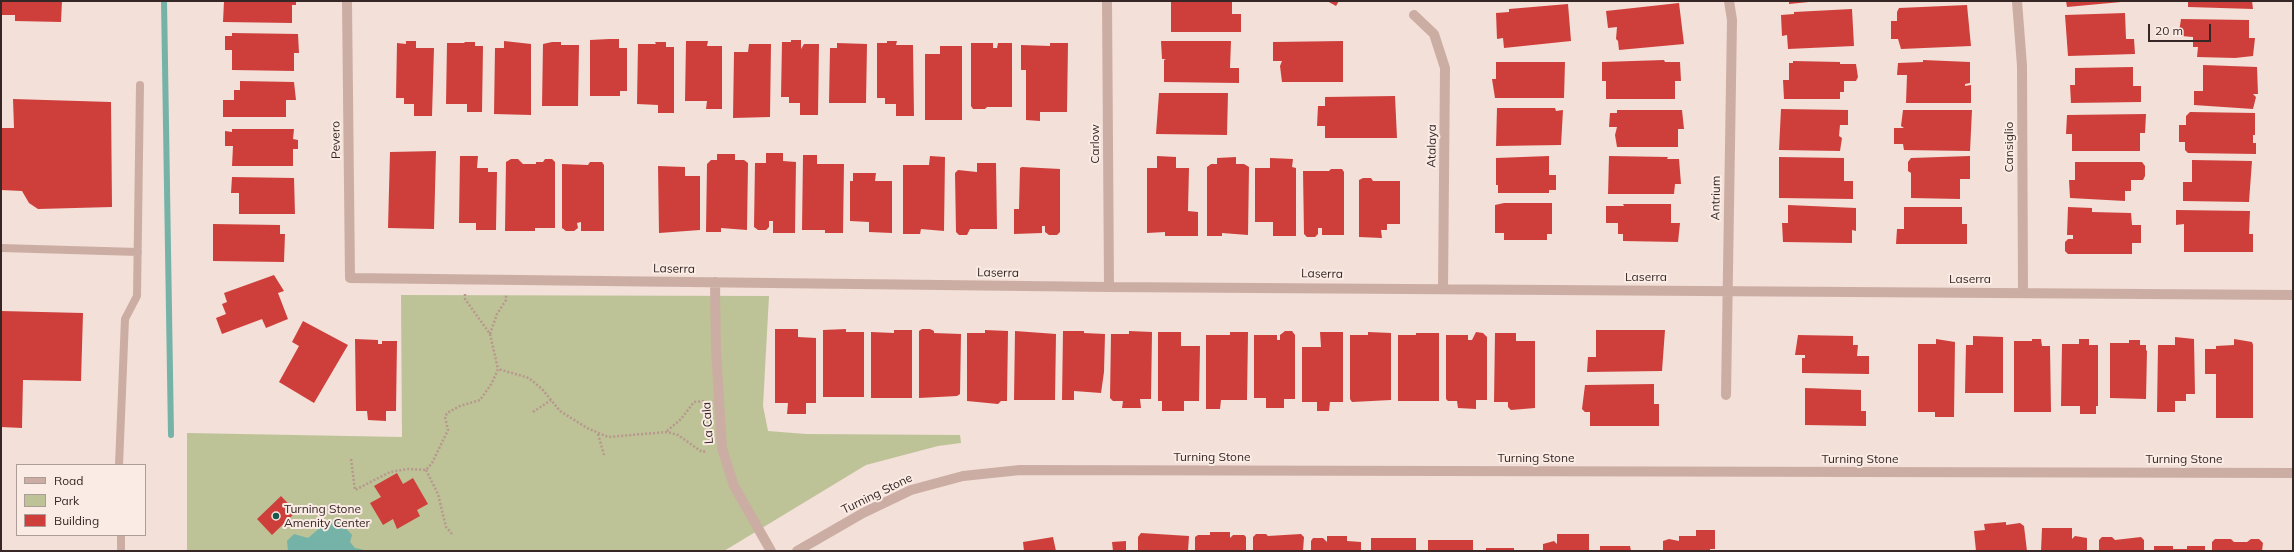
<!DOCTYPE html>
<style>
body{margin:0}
#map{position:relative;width:2294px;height:552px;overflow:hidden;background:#f3e0d8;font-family:Mulish,sans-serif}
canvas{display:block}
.frame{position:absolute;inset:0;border:2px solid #362726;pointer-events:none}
.legend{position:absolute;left:16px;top:464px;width:130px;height:72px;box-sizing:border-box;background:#faece5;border:1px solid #ac9d99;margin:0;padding:5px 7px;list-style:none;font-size:12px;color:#362726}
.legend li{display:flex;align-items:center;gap:8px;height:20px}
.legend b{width:20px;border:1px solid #ac9d99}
.scale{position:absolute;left:2148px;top:24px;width:63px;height:18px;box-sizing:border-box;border:2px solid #362726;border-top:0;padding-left:5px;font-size:12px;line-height:14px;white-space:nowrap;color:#362726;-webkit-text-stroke:3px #faece5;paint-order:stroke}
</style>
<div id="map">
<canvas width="2294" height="552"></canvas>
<div class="frame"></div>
<ul class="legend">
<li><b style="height:5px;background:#ccada3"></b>Road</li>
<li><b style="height:11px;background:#bdc397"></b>Park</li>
<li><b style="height:11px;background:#ce3f3b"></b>Building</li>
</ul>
<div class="scale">20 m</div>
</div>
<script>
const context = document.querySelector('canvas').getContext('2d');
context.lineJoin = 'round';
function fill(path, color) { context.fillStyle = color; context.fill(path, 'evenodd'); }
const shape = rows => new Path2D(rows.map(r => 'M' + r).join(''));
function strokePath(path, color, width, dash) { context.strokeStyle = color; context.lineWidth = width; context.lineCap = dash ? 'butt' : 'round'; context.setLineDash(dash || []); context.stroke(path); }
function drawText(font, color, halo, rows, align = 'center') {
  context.font = font + ' Mulish,sans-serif'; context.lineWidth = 4; context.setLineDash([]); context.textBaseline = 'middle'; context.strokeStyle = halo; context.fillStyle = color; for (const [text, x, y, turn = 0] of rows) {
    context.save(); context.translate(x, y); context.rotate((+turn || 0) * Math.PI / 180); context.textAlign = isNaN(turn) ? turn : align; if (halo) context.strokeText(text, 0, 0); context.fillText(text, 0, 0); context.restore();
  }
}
fill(shape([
 [401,295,769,296,763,406,768,431,806,434,960,435,961,443,938,446,866,465,724,551,187,551,187,433,402,437]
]), '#bdc397');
fill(shape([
 [338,520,352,535,350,542,355,548,369,551,288,551,287,541,294,534,308,538,328,521]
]), '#75b2a7');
strokePath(shape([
 [164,1,171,435]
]), '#75b2a7', 6);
fill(shape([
 [1,1,62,1,61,22,15,21,15,15,1,15],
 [224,1,296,1,296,5,292,5,292,23,223,22],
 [1171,1,1232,1,1232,14,1241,14,1241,32,1171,32],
 [1327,1,1339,1,1336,6],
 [1789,1,1809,1,1809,2,1789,4],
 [2066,1,2121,1,2121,2,2067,7],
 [2188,1,2252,1,2253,9,2188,7],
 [1679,3,1684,44,1619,50,1618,41,1616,39,1617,27,1608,28,1606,11],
 [1568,4,1571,41,1504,48,1503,38,1497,39,1496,13,1509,12,1509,9],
 [1967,5,1971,46,1901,49,1898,39,1891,39,1891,21,1897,21,1897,12,1899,8],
 [1852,9,1854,46,1788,49,1787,35,1782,36,1781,15,1794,14,1794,12],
 [2125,13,2126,39,2134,39,2135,54,2068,56,2065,15],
 [2181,19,2249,20,2249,38,2255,38,2253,56,2235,58,2197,57,2198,47,2193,47,2193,37,2181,36,2179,32],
 [232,33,298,34,299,53,294,53,294,71,232,70,232,50,225,50,225,36,232,36],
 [609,39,619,39,619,48,627,48,627,91,620,91,620,96,590,96,590,40],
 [791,40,801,40,801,49,804,44,819,44,818,115,800,115,800,103,789,103,789,97,781,97,782,42,791,42],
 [406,41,416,41,416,48,434,48,432,116,414,116,414,104,404,104,404,98,396,98,397,43,406,44],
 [504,41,531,44,531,115,494,114,495,48,504,48],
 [686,41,708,41,707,46,722,46,722,109,706,109,707,101,685,101],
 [887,41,897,41,896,45,913,45,914,116,896,116,896,104,885,104,885,98,877,98,877,43,887,43],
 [1161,41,1231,41,1230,68,1239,68,1239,83,1164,82,1164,60,1166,59,1162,59],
 [1343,41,1343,82,1282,82,1280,66,1282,61,1273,61,1273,42],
 [465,42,475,42,475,46,483,46,482,112,467,112,467,104,446,104,447,43,464,43],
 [552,42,561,42,561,45,579,45,578,106,542,106,543,44],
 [655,42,666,42,666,47,674,47,674,113,658,113,658,105,637,104,638,44,656,44],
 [837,43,867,44,866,103,829,103,830,48,837,48],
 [971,43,993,43,993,48,997,48,998,43,1012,43,1012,107,987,107,985,109,973,109,971,106],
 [1050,43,1068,43,1067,112,1040,112,1040,121,1026,120,1026,70,1021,70,1021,45,1050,46],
 [749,44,771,44,770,117,733,118,734,52,748,52],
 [940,46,962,46,962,120,925,120,925,54,940,54],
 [1664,60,1665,62,1680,62,1681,81,1675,81,1675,99,1606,99,1606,81,1602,81,1602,62],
 [1923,60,1970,62,1970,83,1965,84,1965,86,1971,85,1971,103,1906,103,1907,75,1897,75,1898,63,1923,62],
 [1793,61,1840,62,1840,64,1856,64,1858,77,1856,81,1844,81,1844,92,1840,92,1840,99,1784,99,1783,80,1789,80,1789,63,1793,63],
 [1496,62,1565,62,1564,98,1495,98,1492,79,1496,79],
 [2203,65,2257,67,2258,94,2253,94,2256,97,2253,109,2194,105,2194,91,2203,91],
 [2133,67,2133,86,2141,86,2141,102,2071,103,2070,85,2075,85,2075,68],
 [240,81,294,82,296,100,286,100,286,117,223,117,223,100,234,100,234,90,240,90],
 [1159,93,1228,93,1227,135,1156,134],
 [1395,96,1397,138,1325,138,1325,126,1317,126,1318,106,1325,106,1325,97],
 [13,99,111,102,112,207,38,209,29,203,22,191,1,190,1,128,14,128],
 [1497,108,1555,108,1556,111,1563,110,1561,145,1496,146],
 [1781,109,1848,110,1848,125,1840,125,1839,136,1842,138,1840,151,1779,150],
 [1617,110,1682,110,1684,129,1678,129,1678,147,1617,147,1615,135,1617,127,1609,127,1610,113,1617,113],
 [1903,110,1972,110,1970,151,1904,150,1903,144,1894,144,1894,128,1904,128,1901,126],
 [2190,112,2255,113,2255,135,2253,135,2253,143,2256,143,2256,154,2188,153,2185,150,2185,142,2179,142,2179,125,2186,125,2186,116],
 [2146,114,2145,133,2140,133,2140,151,2072,151,2072,134,2066,134,2067,115],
 [232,129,294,129,293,139,298,140,298,149,293,149,293,166,232,166,233,146,225,146,225,131,232,132],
 [436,151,434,229,388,228,390,152],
 [766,153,783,153,783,161,796,162,795,233,773,233,773,221,769,221,769,227,766,230,758,230,754,227,755,163,766,163],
 [717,154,735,154,735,160,744,160,748,163,747,230,721,228,721,232,706,232,707,164,711,160,717,160],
 [803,155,817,155,817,164,844,164,843,233,825,233,825,230,802,230],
 [460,156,478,156,477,168,488,168,488,172,497,172,496,230,476,230,476,223,459,223],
 [930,156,945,157,944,231,921,229,920,234,903,234,903,165,929,165],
 [1157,156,1176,157,1176,168,1189,168,1188,211,1198,212,1198,236,1165,236,1165,232,1147,233,1147,168,1157,168],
 [1549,156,1549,175,1556,175,1556,190,1549,190,1549,193,1498,193,1498,185,1496,185,1496,158],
 [1609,156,1668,157,1667,159,1679,159,1681,184,1675,184,1674,194,1608,194],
 [1970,156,1970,179,1960,179,1960,199,1911,198,1911,173,1908,171,1908,162,1911,158],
 [1236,157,1236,164,1244,164,1249,167,1248,235,1222,233,1222,236,1207,236,1207,167,1211,164,1217,164,1217,158],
 [1779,157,1844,158,1844,181,1853,181,1853,199,1779,198],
 [1270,158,1293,159,1292,167,1296,168,1296,236,1273,236,1273,222,1255,222,1255,168,1270,168],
 [511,159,518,159,523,164,536,164,536,162,543,162,545,159,552,159,555,162,555,228,535,228,535,231,505,231,506,162],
 [2192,160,2252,161,2249,202,2183,201,2183,182,2192,182],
 [590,162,602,162,604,165,604,231,581,231,581,222,577,223,578,228,574,231,566,231,562,228,562,164,588,165],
 [2075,162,2142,162,2145,166,2145,176,2143,180,2131,180,2131,191,2125,191,2125,201,2070,198,2069,180,2075,180],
 [977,163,996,163,997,229,970,229,967,235,959,235,956,232,955,173,958,170,977,172],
 [658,166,685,167,685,176,700,176,700,230,659,233],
 [1022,167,1060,169,1060,232,1057,235,1049,235,1045,232,1045,226,1042,226,1042,233,1014,234,1014,209,1019,209,1020,168],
 [1331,169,1342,169,1344,172,1344,235,1322,235,1322,228,1318,228,1318,234,1315,237,1307,237,1304,234,1303,171,1329,171],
 [853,173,876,173,875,181,892,181,892,233,869,232,869,222,850,221,850,181,853,181],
 [232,177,294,178,295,214,239,214,239,193,231,193],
 [1363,178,1371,178,1373,181,1400,181,1400,224,1387,224,1387,230,1381,230,1382,238,1359,237,1359,180],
 [1504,203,1552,203,1552,234,1547,234,1547,240,1504,240,1504,233,1495,233,1495,205],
 [1623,204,1671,204,1671,223,1680,223,1678,242,1623,241,1623,234,1618,234,1618,223,1606,223,1606,206,1624,206],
 [1788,205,1856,208,1856,231,1852,230,1852,243,1783,242,1782,223,1788,223],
 [1904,207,1962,207,1962,224,1967,224,1967,244,1896,244,1897,229,1904,229],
 [2068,207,2092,208,2092,212,2131,213,2132,225,2141,225,2141,243,2132,243,2132,254,2068,254,2065,251,2065,242,2068,239,2073,239,2073,235,2067,235],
 [2176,210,2250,211,2249,234,2253,234,2253,252,2184,252,2184,224,2176,225],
 [213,224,280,225,280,234,285,234,284,262,213,261],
 [274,275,284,291,278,293,288,319,266,328,262,319,222,334,216,318,226,314,222,304,227,302,224,293],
 [1,311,83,313,81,381,23,380,22,428,1,427],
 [303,321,348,345,314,403,279,382,299,346,292,342],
 [775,329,798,329,798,337,816,338,816,403,806,403,806,414,787,414,788,403,775,403],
 [846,329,846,332,864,332,864,397,823,397,823,330],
 [922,329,930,329,934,331,934,333,961,334,960,394,957,396,919,398,919,331],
 [894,330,912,330,912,398,871,398,871,332,894,333],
 [985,330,1008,331,1007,401,1001,401,998,404,967,401,967,333,985,333],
 [1596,330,1665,330,1662,371,1587,372,1588,357,1596,357],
 [1015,331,1056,334,1055,400,1014,400],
 [1063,331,1084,331,1084,333,1105,334,1104,372,1101,393,1074,391,1074,400,1062,400],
 [1129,331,1152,332,1151,399,1140,399,1141,408,1122,408,1123,401,1113,401,1110,398,1111,334,1129,334],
 [1285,331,1292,331,1295,335,1295,399,1284,399,1284,408,1266,408,1266,398,1254,398,1254,335,1277,335,1277,340,1280,340,1280,335],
 [1158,332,1181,332,1181,346,1200,346,1199,401,1184,401,1184,411,1162,411,1162,401,1158,401],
 [1230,332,1248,332,1247,400,1221,400,1220,409,1206,409,1206,335,1230,335],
 [1320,332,1343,332,1343,402,1330,402,1329,411,1317,411,1317,402,1302,402,1302,347,1321,347],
 [1368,332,1391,333,1391,400,1352,402,1350,399,1350,335,1368,335],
 [1476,332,1483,333,1487,337,1487,400,1476,400,1476,409,1458,408,1457,401,1448,401,1446,399,1446,335,1468,335,1468,340,1472,340],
 [1416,333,1439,333,1439,401,1398,401,1398,335,1416,335],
 [1495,333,1516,333,1516,341,1535,341,1535,408,1511,410,1508,407,1508,402,1494,402],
 [1798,335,1853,336,1853,345,1858,345,1857,356,1869,356,1869,374,1802,373,1802,358,1805,358,1805,355,1795,355],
 [1973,336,2003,337,2003,393,1965,393,1966,345,1973,345],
 [2175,337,2194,339,2195,394,2186,394,2186,401,2175,401,2175,412,2157,412,2158,345,2175,345],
 [355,339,378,340,378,344,382,344,382,341,397,341,396,411,386,411,386,421,368,420,367,411,356,411],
 [1936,339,1955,342,1954,417,1935,417,1935,412,1918,412,1918,344,1936,344],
 [2032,339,2041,339,2042,346,2050,346,2051,412,2014,412,2014,341,2032,341],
 [2079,339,2089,339,2089,345,2098,345,2098,406,2096,406,2096,414,2080,414,2080,406,2061,406,2062,344,2079,344],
 [2234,339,2252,342,2253,345,2253,418,2216,418,2216,374,2205,374,2205,349,2216,349,2216,346,2234,345],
 [2129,340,2140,340,2140,345,2146,345,2146,351,2147,350,2146,399,2110,398,2110,343,2129,343],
 [1654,384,1654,404,1659,404,1659,426,1590,426,1590,412,1585,412,1582,409,1585,385],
 [1805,388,1861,390,1861,411,1866,411,1866,426,1805,425],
 [397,473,403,484,413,478,428,504,417,510,420,516,397,529,393,519,383,525,370,503,381,497,374,486],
 [281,496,296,512,272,535,257,519],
 [2006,522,2006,525,2020,523,2024,526,2027,551,1976,551,1974,531,1985,530,1984,524],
 [2042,528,2072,528,2072,539,2075,536,2087,538,2087,551,2041,551],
 [1696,530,1715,530,1715,549,1710,549,1710,551,1663,551,1663,541,1669,539,1679,541,1679,536,1696,536],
 [1210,532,1230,532,1230,538,1233,535,1244,535,1246,537,1246,551,1195,551,1195,537,1198,535,1210,535],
 [1141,533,1189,536,1188,551,1138,551,1138,537],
 [1256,534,1266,534,1268,536,1301,534,1304,537,1303,551,1253,551,1253,537],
 [1557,534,1589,534,1589,551,1543,551,1543,544,1554,541,1557,544],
 [1327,536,1347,536,1347,541,1361,542,1361,551,1311,551,1311,541,1313,538,1323,538,1327,542],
 [1053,537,1056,551,1024,551,1023,542],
 [2102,537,2112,537,2115,540,2141,537,2144,540,2144,551,2099,551,2099,540],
 [1371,538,1416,538,1416,551,1371,551],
 [2215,539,2231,539,2234,542,2247,542,2251,539,2259,539,2263,543,2262,551,2212,551,2212,542],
 [1428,540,1473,540,1473,551,1428,551],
 [1126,541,1126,551,1113,551,1112,542],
 [1600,546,1630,546,1631,551,1600,551],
 [2154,546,2173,546,2173,549,2187,549,2187,546,2205,546,2205,551,2154,551],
 [1486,548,1514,548,1514,551,1486,551]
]), '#ce3f3b');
strokePath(shape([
 [465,294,465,299,490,334,498,369],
 [490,334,497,314,506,300,506,295],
 [533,412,551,400],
 [667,431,681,419,694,402,705,401],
 [598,434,604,455],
 [351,459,355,490,390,472,408,469,426,470,432,463,448,430,445,417,447,413,460,406,480,400,492,383,498,369,529,378,542,389,560,411,587,428,608,437,667,432,678,435,702,452,706,451],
 [426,470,438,494,446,527,452,534]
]), '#b7978e', 2.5, [2, 2]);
strokePath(shape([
 [1,248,138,252],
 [119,465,125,319,137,296,140,85],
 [121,535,121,551]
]), '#ccada3', 8);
strokePath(shape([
 [347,1,350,278,1109,287,2293,295],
 [1107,1,1109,287],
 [2017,1,2022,66,2023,293],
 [1414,15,1434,34,1445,68,1443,288],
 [715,282,716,350,722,448,734,486,771,551],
 [1726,395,1732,20,1729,1],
 [797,551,863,513,911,490,963,476,1020,470,2293,473]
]), '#ccada3', 10);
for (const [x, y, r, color] of [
 [276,516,4,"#195a50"]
]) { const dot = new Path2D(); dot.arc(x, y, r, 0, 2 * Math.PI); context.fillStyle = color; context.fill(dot); strokePath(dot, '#faece5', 1.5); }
drawText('12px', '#362726', '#faece5', [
 ["Pevero",336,140,-91],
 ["Carlow",1095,144,-90],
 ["Atalaya",1432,146,-89],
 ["Cansiglio",2009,147,-90],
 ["Antrium",1716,198,-89],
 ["Laserra",674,269,1],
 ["Laserra",998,273,1],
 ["Laserra",1322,274,1],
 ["Laserra",1646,277],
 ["Laserra",1970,279],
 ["La Cala",708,423,-94],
 ["Turning Stone",1212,457],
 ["Turning Stone",1536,458],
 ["Turning Stone",1860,459],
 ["Turning Stone",2184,459],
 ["Turning Stone",877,494,-26]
]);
drawText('12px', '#362726', '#faece5', [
 ["Turning Stone",284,509],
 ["Amenity Center",284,523]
], 'left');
</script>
